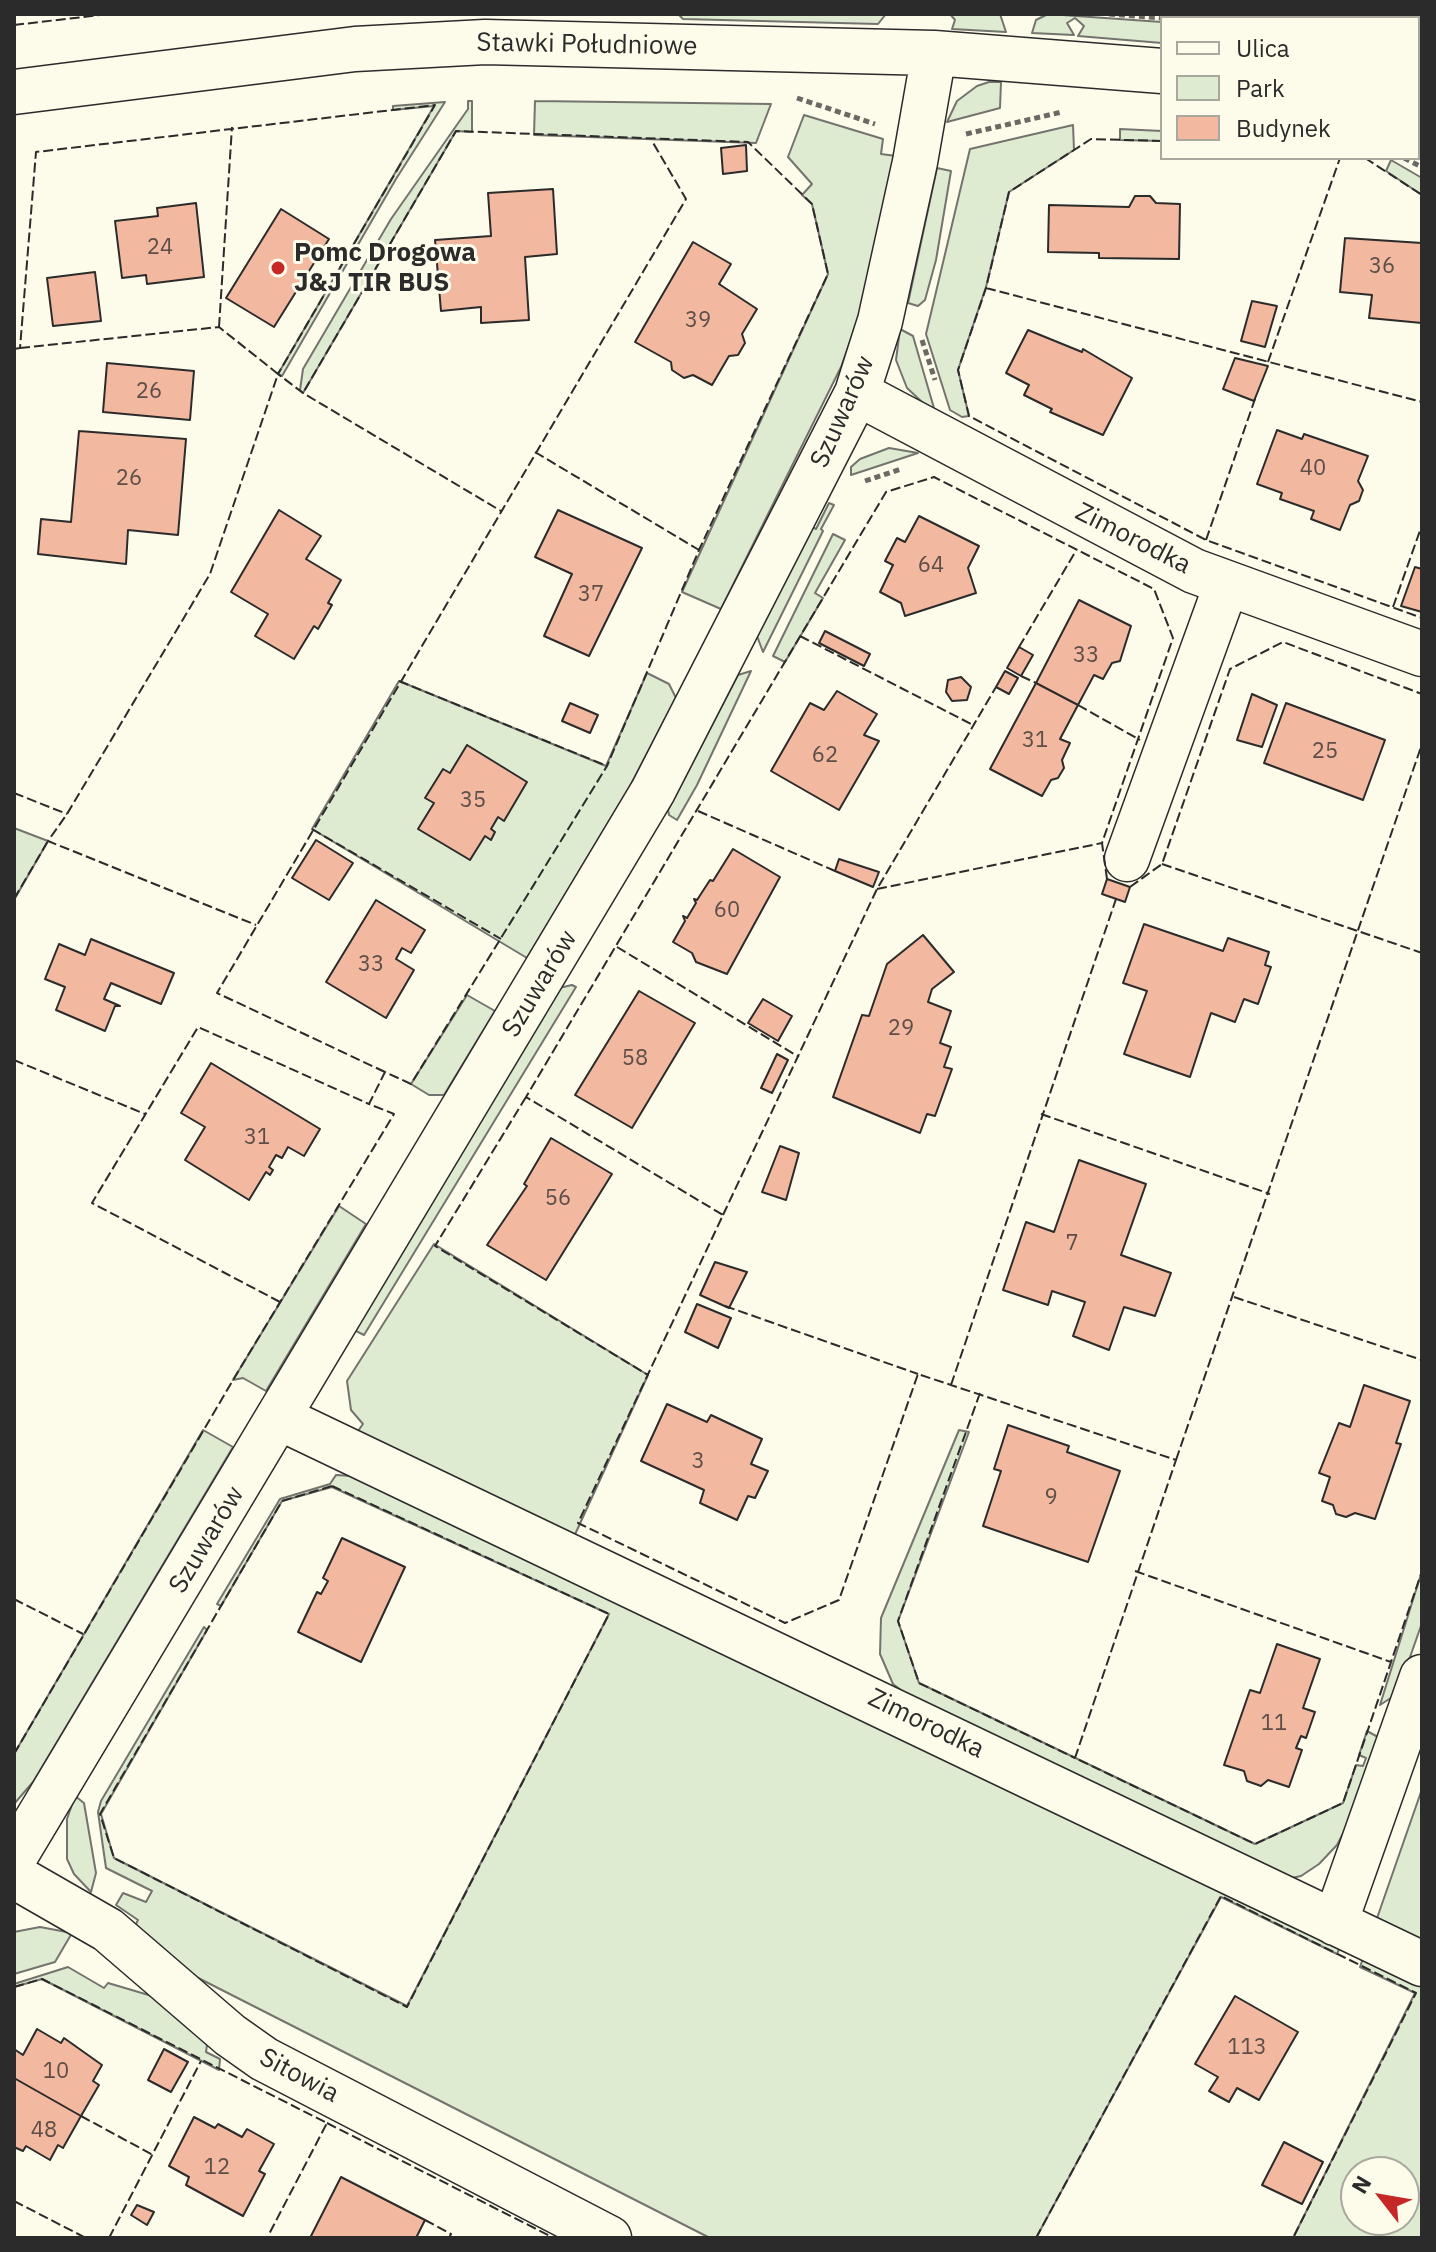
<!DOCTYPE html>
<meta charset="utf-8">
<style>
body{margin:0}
#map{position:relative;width:1436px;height:2252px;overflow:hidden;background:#fdfbea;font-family:"IBM Plex Sans",sans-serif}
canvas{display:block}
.frame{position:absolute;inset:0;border:16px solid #2b2b2b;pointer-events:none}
.legend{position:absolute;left:1160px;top:16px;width:260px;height:144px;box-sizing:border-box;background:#fdfbea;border:2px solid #a9a89e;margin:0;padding:10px 14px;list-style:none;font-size:24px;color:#2b2b2b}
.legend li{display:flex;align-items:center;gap:16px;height:40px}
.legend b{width:40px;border:2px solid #a9a89e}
.north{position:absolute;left:1340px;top:2156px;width:80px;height:80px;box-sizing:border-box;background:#fdfbea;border:2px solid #a9a89e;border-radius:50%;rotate:301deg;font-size:22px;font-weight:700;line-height:32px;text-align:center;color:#2b2b2b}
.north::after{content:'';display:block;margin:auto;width:28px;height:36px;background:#c62828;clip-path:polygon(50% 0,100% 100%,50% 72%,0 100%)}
</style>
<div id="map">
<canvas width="1436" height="2252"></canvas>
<div class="frame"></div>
<ul class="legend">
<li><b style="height:10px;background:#fdfbea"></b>Ulica</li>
<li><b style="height:22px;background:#deebd1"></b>Park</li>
<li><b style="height:22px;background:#f2b8a0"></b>Budynek</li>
</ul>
<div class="north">N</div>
</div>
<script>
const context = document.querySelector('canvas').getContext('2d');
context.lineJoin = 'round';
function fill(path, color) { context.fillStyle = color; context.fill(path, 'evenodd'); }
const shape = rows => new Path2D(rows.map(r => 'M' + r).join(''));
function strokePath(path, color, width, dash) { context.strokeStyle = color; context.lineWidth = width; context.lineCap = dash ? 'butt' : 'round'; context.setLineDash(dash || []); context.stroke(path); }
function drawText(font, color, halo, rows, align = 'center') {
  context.font = font + ' "IBM Plex Sans",sans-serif'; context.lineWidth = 6; context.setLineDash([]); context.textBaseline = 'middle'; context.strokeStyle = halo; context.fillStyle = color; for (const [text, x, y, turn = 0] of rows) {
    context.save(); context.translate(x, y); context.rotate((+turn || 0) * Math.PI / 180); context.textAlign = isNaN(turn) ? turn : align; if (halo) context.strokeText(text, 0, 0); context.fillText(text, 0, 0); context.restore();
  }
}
const green = shape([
 [678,14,886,14,878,24,683,19,678,14],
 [950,14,1000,14,1006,32,952,29,955,20,950,14],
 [1048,14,1162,22,1162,43,1078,36,1084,26,1075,18,1067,23,1074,35,1032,33,1036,20,1048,14],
 [1294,14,1335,14,1375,18,1302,18,1294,17,1294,14],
 [989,82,1001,82,1000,108,947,122,957,101,977,86,989,82],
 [468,101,472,101,472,132,456,131,303,393,300,390,303,369,391,219,468,109,468,101],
 [535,101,771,104,756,143,534,135,535,101],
 [445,102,396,179,282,376,278,374,434,106,393,110,393,106,445,102],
 [804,115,883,139,881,154,896,156,863,306,841,367,721,609,682,592,828,274,812,204,802,195,812,184,788,157,804,115],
 [1073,125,1074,150,1009,192,986,287,958,370,969,416,962,417,950,410,926,334,970,149,1073,125],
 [1120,129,1162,131,1162,141,1120,140,1120,129],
 [1391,160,1422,178,1422,195,1386,171,1391,160],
 [937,168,951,171,936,260,925,300,918,306,908,303,937,168],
 [900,329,913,336,936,415,907,388,896,360,900,329],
 [889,448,918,453,851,475,851,467,860,459,889,448],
 [829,503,834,505,821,529,823,531,763,652,757,636,812,527,816,529,829,503],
 [833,534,845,540,815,593,823,598,785,662,773,656,833,534],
 [751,671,697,785,677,820,669,815,668,810,738,675,751,671],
 [647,673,669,684,676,698,629,788,527,958,312,829,399,681,606,766,647,673],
 [14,828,48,841,14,900,14,828],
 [572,985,576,987,364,1335,352,1329,559,988,572,985],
 [467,995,495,1011,444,1095,429,1095,411,1084,467,995],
 [339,1206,366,1224,266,1391,243,1378,233,1380,339,1206],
 [434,1244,648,1375,572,1541,358,1431,363,1424,351,1410,347,1381,434,1244],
 [203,1430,233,1447,33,1782,14,1804,14,1754,203,1430],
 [959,1430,969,1432,898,1621,919,1683,1255,1844,1343,1803,1356,1765,1363,1766,1366,1758,1359,1755,1367,1731,1378,1737,1349,1822,1337,1845,1319,1864,1301,1876,1277,1881,910,1697,893,1684,880,1654,881,1618,959,1430],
 [336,1475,353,1476,1340,1947,1337,1954,1221,1897,1036,2238,710,2238,151,1954,134,1928,138,1920,116,1905,123,1893,146,1902,152,1891,106,1868,98,1812,101,1801,204,1627,207,1630,101,1814,114,1858,407,2006,609,1614,332,1487,282,1501,221,1606,217,1604,280,1499,330,1484,336,1475],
 [1422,1571,1422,1623,1397,1694,1380,1705,1422,1571],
 [1422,1789,1422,2238,1293,2238,1415,1993,1360,1967,1422,1789],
 [1356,2172,1404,2172,1404,2220,1356,2220,1356,2172],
 [75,1796,84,1803,96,1873,91,1892,74,1874,67,1859,67,1819,75,1796],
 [40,1927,72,1933,55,1962,14,1974,14,1932,40,1927],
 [68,1967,104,1988,108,1983,152,1996,200,2034,207,2045,206,2052,220,2059,219,2070,42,1979,14,1987,14,1984,68,1967]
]);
fill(green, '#deebd1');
strokePath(green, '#74746e', 2);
const building = shape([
 [746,145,747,171,723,174,721,148,746,145],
 [553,189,557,254,525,257,529,320,481,323,481,307,441,311,435,240,491,236,488,193,553,189],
 [1135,196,1150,196,1156,203,1180,204,1179,259,1099,258,1099,253,1048,252,1049,205,1129,207,1135,196],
 [196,203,204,277,147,284,146,275,122,278,115,221,158,216,157,208,196,203],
 [281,209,329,239,274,327,226,298,281,209],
 [1345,238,1422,243,1422,323,1369,318,1372,295,1340,292,1345,238],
 [693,242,731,264,719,284,757,309,742,334,745,343,738,355,729,356,712,385,693,375,684,378,672,370,671,362,635,342,693,242],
 [95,272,101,321,53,326,47,278,95,272],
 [1252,301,1277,306,1265,347,1241,341,1252,301],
 [1028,330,1082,352,1083,349,1132,378,1103,435,1050,412,1052,409,1024,395,1029,385,1006,373,1028,330],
 [1235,358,1268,366,1254,401,1223,389,1235,358],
 [107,363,194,371,190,420,103,412,107,363],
 [1277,430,1302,439,1304,434,1368,456,1358,481,1363,490,1359,501,1350,505,1340,530,1311,519,1314,511,1280,499,1282,493,1257,484,1277,430],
 [79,431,186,439,178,535,128,530,126,564,38,554,41,519,71,522,79,431],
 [279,510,321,536,306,559,341,580,328,603,332,605,318,629,314,626,294,659,255,636,268,614,231,592,279,510],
 [558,510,642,548,589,656,544,636,572,574,535,557,558,510],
 [919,516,979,546,968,568,976,593,905,616,901,603,880,592,893,565,885,561,897,538,905,542,919,516],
 [1415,567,1422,569,1422,612,1401,606,1415,567],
 [1079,600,1131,626,1120,661,1112,663,1103,679,1094,675,1078,705,1036,683,1079,600],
 [825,631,870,654,864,666,819,643,825,631],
 [1019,647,1033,655,1021,676,1007,668,1019,647],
 [1005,671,1018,678,1009,694,996,687,1005,671],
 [961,677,971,687,967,700,952,701,946,692,948,680,961,677],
 [1036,683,1078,705,1060,739,1070,743,1062,760,1064,768,1058,778,1051,780,1042,796,990,769,1036,683],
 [837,691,877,714,864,735,879,741,839,810,771,771,810,703,824,710,837,691],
 [1252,694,1277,705,1262,747,1237,740,1252,694],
 [570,703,598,715,590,733,562,721,570,703],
 [1286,703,1385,740,1363,800,1264,763,1286,703],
 [467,745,527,782,504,821,498,817,491,829,495,832,491,840,485,836,470,860,418,829,434,803,425,798,443,769,450,773,467,745],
 [316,840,353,863,329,900,292,878,316,840],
 [733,849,780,877,727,974,696,962,692,953,673,942,685,921,683,916,687,918,696,903,694,899,697,900,710,880,713,881,733,849],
 [839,859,879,872,873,887,835,871,839,859],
 [1107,879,1130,887,1125,902,1102,894,1107,879],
 [376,900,425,930,411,953,402,948,396,959,414,970,386,1018,326,982,376,900],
 [1144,924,1223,951,1228,938,1269,952,1265,965,1271,967,1258,1004,1244,999,1235,1022,1211,1013,1190,1077,1124,1054,1147,991,1123,983,1144,924],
 [923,935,954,972,932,989,928,1002,951,1011,940,1043,951,1047,944,1067,952,1069,935,1116,927,1114,920,1133,833,1097,862,1015,869,1016,887,964,923,935],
 [91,939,174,973,161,1004,111,983,104,999,120,1006,115,1006,105,1031,56,1010,65,987,45,979,59,944,85,955,91,939],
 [639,991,695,1023,632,1128,575,1095,639,991],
 [763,999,792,1016,778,1041,748,1023,763,999],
 [777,1054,788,1060,772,1093,761,1088,777,1054],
 [211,1063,320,1129,304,1156,288,1147,282,1158,276,1155,269,1167,273,1170,270,1175,266,1172,249,1200,185,1160,205,1127,181,1113,211,1063],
 [551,1138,612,1174,546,1280,487,1245,527,1186,524,1184,551,1138],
 [780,1146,799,1153,786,1200,762,1192,780,1146],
 [1079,1160,1146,1184,1121,1255,1171,1273,1155,1316,1124,1307,1109,1350,1073,1336,1085,1302,1052,1291,1048,1305,1003,1290,1026,1222,1054,1232,1079,1160],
 [715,1262,747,1272,729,1308,700,1295,715,1262],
 [697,1304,731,1318,718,1348,685,1332,697,1304],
 [1364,1385,1410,1401,1396,1443,1401,1444,1375,1519,1355,1513,1346,1517,1336,1514,1333,1505,1322,1501,1330,1477,1319,1473,1339,1423,1350,1427,1364,1385],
 [667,1404,707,1422,711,1415,762,1439,751,1464,768,1471,755,1498,748,1496,737,1520,700,1503,704,1490,641,1461,667,1404],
 [1008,1425,1069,1446,1067,1452,1120,1471,1088,1562,983,1526,1001,1471,994,1469,1008,1425],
 [342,1538,405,1567,361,1662,298,1632,317,1592,321,1594,328,1581,323,1578,342,1538],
 [1277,1644,1320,1659,1303,1708,1315,1712,1306,1738,1301,1736,1296,1748,1302,1750,1289,1787,1268,1780,1261,1786,1247,1781,1244,1771,1224,1765,1250,1690,1260,1693,1277,1644],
 [1235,1996,1298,2032,1259,2100,1237,2088,1229,2102,1209,2091,1218,2077,1195,2064,1235,1996],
 [37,2029,61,2043,64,2038,102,2065,93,2081,99,2085,81,2116,14,2078,14,2049,23,2055,37,2029],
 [164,2049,188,2062,171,2092,148,2080,164,2049],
 [14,2078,81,2116,63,2148,58,2145,50,2160,26,2146,23,2151,14,2147,14,2078],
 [194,2117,215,2128,218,2124,242,2137,247,2129,274,2144,259,2171,265,2174,243,2216,186,2185,189,2177,169,2166,194,2117],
 [1284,2142,1323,2162,1302,2204,1262,2185,1284,2142],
 [341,2177,425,2220,416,2238,310,2238,341,2177],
 [137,2205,154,2212,147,2225,131,2215,137,2205]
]);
fill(building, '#f2b8a0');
strokePath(building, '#2b2b2b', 2);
const minor = shape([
 [14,92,355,49,485,42,934,53,1162,71],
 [1418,93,1422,93],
 [857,393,1194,571,1422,654],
 [1127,859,1227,583],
 [280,1418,1422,1964],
 [14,1858,653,791,857,393,880,321,915,162,934,53],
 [14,1876,108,1930,230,2035,264,2059,609,2238],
 [1335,1923,1422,1677]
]);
strokePath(minor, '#2b2b2b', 47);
strokePath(shape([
 [1109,14,1162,18],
 [1418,39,1422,39],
 [797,98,875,124],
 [966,134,1062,112],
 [1404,158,1422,167],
 [922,340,935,380],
 [865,481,901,469]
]), '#6a6964', 5, [6, 4]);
strokePath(minor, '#fdfbea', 44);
strokePath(shape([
 [1335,14,1375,18],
 [14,25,109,14],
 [1162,141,1091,139,1009,192,986,288,958,370,969,416,1206,540,1422,618],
 [1365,158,1422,195],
 [986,288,1422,402],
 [219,327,232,127],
 [20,348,219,327,278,374,210,574,67,814,48,841,256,925],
 [14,349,20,348,36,152,435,105,278,374,303,393,501,511],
 [1268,362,1340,158],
 [535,452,699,550],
 [1206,540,1256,396],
 [1393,607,1422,525],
 [800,636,973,725],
 [1019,647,1077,549],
 [1021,676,1036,683],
 [399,681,607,766],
 [1078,705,1140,740],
 [14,793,67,814],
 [698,811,835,871],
 [312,829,501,939],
 [1162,864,1422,953],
 [1107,879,1102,843,1173,638,1154,589,934,477,886,492,526,1097,723,1215,578,1523,785,1623,839,1600,918,1374,1176,1460,1075,1758,1255,1844,1343,1803,1422,1571],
 [1130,887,1162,864,1230,669,1283,642,1422,694],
 [877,889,1102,843],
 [14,899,48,841],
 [617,947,799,1057],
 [14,1060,145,1114],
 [385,1072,217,993,686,199,652,141],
 [526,1097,435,1246,648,1375],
 [1041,1114,1270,1194],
 [723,1215,877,889,996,687],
 [1234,1297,1422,1360],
 [280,1302,92,1203,198,1027,369,1104],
 [725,1306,918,1374],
 [951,1385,1116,899],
 [980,1393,898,1621,919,1683,1075,1758],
 [1176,1460,1422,744],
 [332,1486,609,1614,407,2007,114,1858,100,1814,282,1501,332,1486],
 [1135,1571,1391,1662],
 [14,1599,83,1634],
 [14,1754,233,1380,394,1114,369,1104,385,1072,411,1084,607,766,699,550,828,274,812,204,748,142,456,131,303,393],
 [14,1987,42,1979,327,2123,267,2238],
 [81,2116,153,2155],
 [327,2123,554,2238],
 [14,2201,86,2238],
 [425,2220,451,2234,449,2238],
 [109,2238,201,2061],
 [1036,2238,1221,1896,1416,1993,1293,2238]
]), '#2b2b2b', 2, [10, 4]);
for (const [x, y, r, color] of [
 [278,268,8,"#c62828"]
]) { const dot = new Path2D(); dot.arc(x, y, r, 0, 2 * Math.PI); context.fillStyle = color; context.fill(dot); strokePath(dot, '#fdfbea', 3); }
drawText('22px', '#5d4e48', null, [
 ["24",160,248],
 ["36",1382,267],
 ["39",698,321],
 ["26",149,392],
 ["40",1313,469],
 ["26",129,479],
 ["64",931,566],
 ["37",591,595],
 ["33",1086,656],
 ["31",1035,741],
 ["25",1325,752],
 ["62",825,756],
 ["35",473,801],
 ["60",727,911],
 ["33",371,965],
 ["29",901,1029],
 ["58",635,1059],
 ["31",257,1138],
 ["56",558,1199],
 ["7",1072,1244],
 ["3",698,1462],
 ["9",1051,1498],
 ["11",1274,1724],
 ["113",1247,2048],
 ["10",56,2072],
 ["48",44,2131],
 ["12",217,2168]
]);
drawText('26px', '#2b2b2b', '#fdfbea', [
 ["Stawki Południowe",587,45,1],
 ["Szuwarów",843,412,-66],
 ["Zimorodka",1133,539,27],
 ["Szuwarów",540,984,-59],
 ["Szuwarów",207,1540,-59],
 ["Zimorodka",926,1724,26],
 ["Sitowia",299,2076,28]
]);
drawText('bold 26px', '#2b2b2b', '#fdfbea', [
 ["Pomc Drogowa",294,253],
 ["J&J TIR BUS",294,283]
], 'left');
</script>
